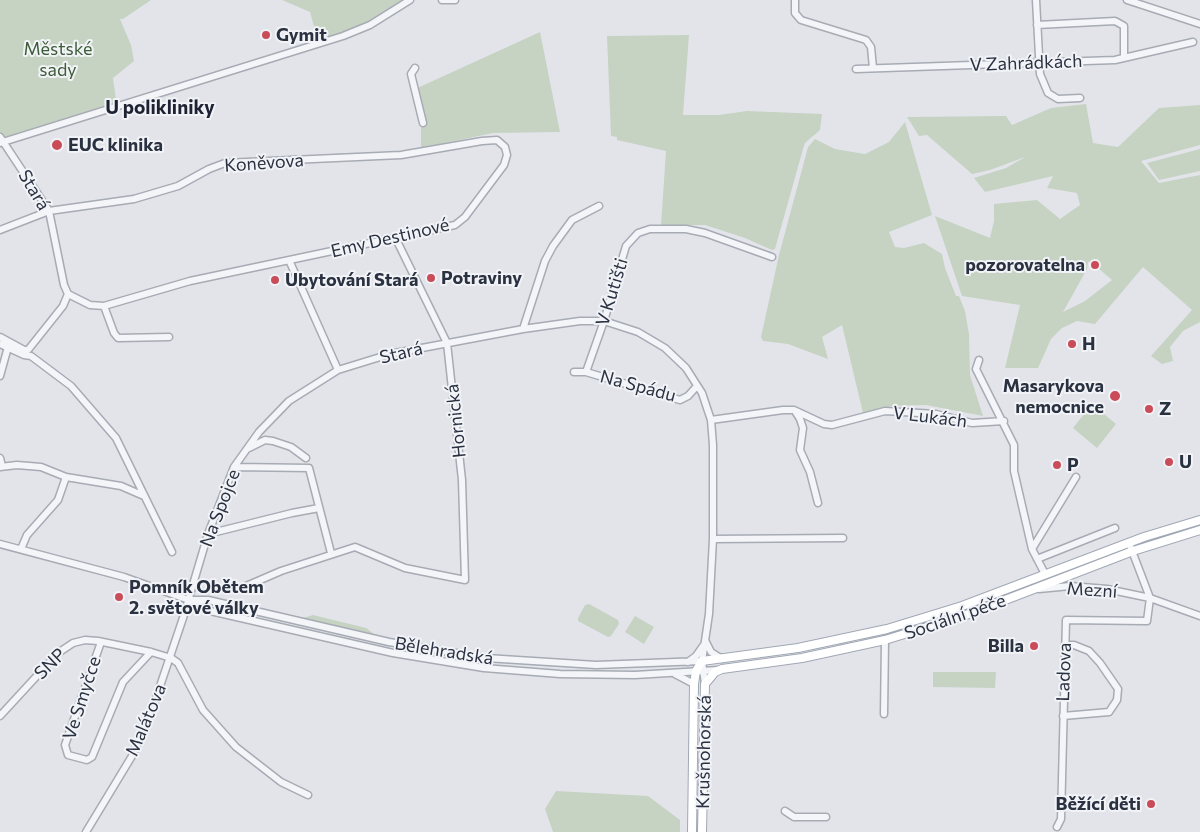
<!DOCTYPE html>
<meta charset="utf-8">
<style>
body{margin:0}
canvas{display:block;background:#e2e4ea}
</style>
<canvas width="1200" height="832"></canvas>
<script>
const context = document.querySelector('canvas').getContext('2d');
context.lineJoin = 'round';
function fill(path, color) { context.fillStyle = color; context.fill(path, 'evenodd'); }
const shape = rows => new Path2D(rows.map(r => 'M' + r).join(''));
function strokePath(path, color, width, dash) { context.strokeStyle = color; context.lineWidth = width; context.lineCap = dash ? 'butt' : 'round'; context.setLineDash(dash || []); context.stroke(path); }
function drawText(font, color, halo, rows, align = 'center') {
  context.font = font + ' Commissioner,sans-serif'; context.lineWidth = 4; context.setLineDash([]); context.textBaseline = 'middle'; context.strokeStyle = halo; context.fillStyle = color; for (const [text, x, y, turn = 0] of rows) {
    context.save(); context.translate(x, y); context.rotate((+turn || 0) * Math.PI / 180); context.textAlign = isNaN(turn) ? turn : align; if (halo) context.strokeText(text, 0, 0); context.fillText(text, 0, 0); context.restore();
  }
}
fill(shape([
 [0,0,151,0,123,19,120,19,131,45,134,61,113,78,117,107,4,142,0,137],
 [282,0,410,0,370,25,319,44,310,12],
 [540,32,560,132,493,133,421,148,421,122,413,90],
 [689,35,683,115,719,115,747,111,822,114,820,130,805,143,803,149,775,249,772,250,745,238,705,225,661,225,666,151,617,140,617,137,611,136,607,36],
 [1086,104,1093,143,1118,147,1159,108,1200,105,1200,145,1141,161,1159,183,1200,175,1200,322,1183,331,1170,347,1173,361,1162,364,1151,356,1192,310,1143,267,1095,324,1077,321,1062,328,1051,339,1038,368,1005,368,1020,305,962,296,935,216,990,238,994,221,994,204,1037,200,1060,219,1080,205,1077,193,1047,188,1053,176,985,192,974,178,1006,168,1025,157,990,170,972,174,927,135,919,136,907,117,1006,116,1012,125,1051,108],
 [1098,259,1098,268,1112,280,1085,301,1063,312,1087,269,1088,262],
 [905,122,932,215,889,232,895,247,904,248,924,243,942,254,945,268,956,296,959,296,965,311,969,334,970,375,983,416,926,405,893,406,863,413,842,325,822,337,828,359,788,344,763,341,761,337,779,255,808,147,815,139,835,149,865,154,889,142],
 [1200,149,1200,171,1159,180,1147,163],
 [1092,404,1116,424,1097,448,1073,428],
 [589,604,618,620,619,624,611,636,608,637,578,621,578,618,585,605],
 [313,615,366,628,374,634,303,618],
 [635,616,654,627,644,644,625,632],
 [933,672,996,672,995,688,933,687],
 [556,791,648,796,680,820,680,832,553,832,545,809]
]), '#c6d3c3');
const minor = shape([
 [442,0,455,0],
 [795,0,795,13,801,20,866,40,871,47,873,68],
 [1036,0,1040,74,1048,93,1058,99,1080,98],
 [1127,0,1200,24],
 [1037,25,1115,21,1124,26,1124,58],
 [415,68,411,74,423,123],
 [856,69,1115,60,1193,42],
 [0,137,49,211,64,285,68,294,90,305,104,306,190,281,455,225,465,217,504,165,507,155,505,147,497,140,482,141,401,155,225,163,209,169,178,186,134,199,49,211,0,230],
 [0,143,343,36,370,25,410,0],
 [289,260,338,370],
 [104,306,114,333,118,338,169,337],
 [523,329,545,261,553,246,572,220,599,206],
 [0,337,24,350,28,350,63,306,68,294],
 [0,344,24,355,31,356,71,386,116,438,172,552],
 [979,360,976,369,1014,445,1014,471,1032,549,1045,574],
 [574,372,586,372,680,400,688,396,697,386],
 [586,372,604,321,626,246,638,233,650,229,686,229,705,233,772,257],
 [0,376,8,347],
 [795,411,800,419,803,428,800,450,810,472,818,503],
 [711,420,783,410,794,410,824,424,832,425,885,411,936,414,972,423,1004,421],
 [249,448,265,440,273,441,291,447,306,458],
 [0,458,2,466],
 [0,467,17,465,41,467,66,477,121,486,144,496],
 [234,467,309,468,331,553],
 [208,534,292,513,319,508],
 [713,539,843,538],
 [0,544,124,577,189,600,206,610,393,653,484,668,560,674,635,675,718,670],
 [21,549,27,535,58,500,66,477],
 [1032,549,1076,477],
 [1037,559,1115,528],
 [1039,589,1070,586,1107,589,1150,598,1200,616],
 [237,590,281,571,355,547,405,568,465,580,462,480,447,343,396,239],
 [191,600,208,600,389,642,486,658,596,665,702,661],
 [101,642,65,745,68,755,87,760,92,757,123,682,151,652],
 [706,642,711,652,722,659],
 [688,662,696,656,703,646],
 [675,674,694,684],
 [884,714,885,640],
 [0,716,58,653,73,643,85,640,98,641,151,652,171,658,178,663,203,710,236,747,281,782,308,795],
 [1063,716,1109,712,1117,700,1118,689,1100,663,1089,651,1074,645,1065,645],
 [785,811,794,817,826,817],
 [1057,827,1061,819,1066,620,1147,621,1150,598,1129,543],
 [86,832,132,756,154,704,183,618,208,534,234,467,259,432,289,401,338,370,390,354,523,329,580,321,604,321,638,332,665,348,686,368,702,393,711,420,713,445,713,539,709,614,702,661,705,684]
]);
const major = shape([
 [692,832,694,684,696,671,702,661,798,648,887,629,962,606,1144,537,1200,520],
 [702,832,705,684,715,672,722,669,802,658,885,640,966,615,1133,551,1200,530]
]);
strokePath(minor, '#a7abb4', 9);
strokePath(major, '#a1a8b5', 10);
strokePath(minor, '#f4f5f8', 6);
strokePath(major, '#fff', 8);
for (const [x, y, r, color] of [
 [266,35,5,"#c94c58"],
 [57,145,6,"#c94c58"],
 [1095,265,5,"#c94c58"],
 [431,278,5,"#c94c58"],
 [275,280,5,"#c94c58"],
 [1072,344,5,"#c94c58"],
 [1115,396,6,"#c94c58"],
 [1149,409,5,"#c94c58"],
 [1169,462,5,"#c94c58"],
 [1057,465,5,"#c94c58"],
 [119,597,5,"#c94c58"],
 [1034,646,5,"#c94c58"],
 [1151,804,5,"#c94c58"]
]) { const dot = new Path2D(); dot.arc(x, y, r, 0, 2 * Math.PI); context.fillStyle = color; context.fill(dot); strokePath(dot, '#f1f3f7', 2); }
drawText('bold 18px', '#2a3141', '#f1f3f7', [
 ["Gymit",276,35],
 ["EUC klinika",68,145],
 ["pozorovatelna",1085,265,"right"],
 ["Potraviny",441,278],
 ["Ubytování Stará",285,280],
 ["H",1082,344],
 ["Masarykova",1104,386,"right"],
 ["nemocnice",1104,407,"right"],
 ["Z",1159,409],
 ["U",1179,462],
 ["P",1067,465],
 ["Pomník Obětem",129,587],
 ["2. světové války",129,608],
 ["Billa",1024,646,"right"],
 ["Běžící děti",1141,804,"right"]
], 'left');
drawText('18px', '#3d5c38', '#f1f3f7', [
 ["Městské",58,49],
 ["sady",58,70]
]);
drawText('18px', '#2a3141', '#f1f3f7', [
 ["V Zahrádkách",1026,63,-2],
 ["Koněvova",264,163,-4],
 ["Stará",34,190,59],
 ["Emy Destinové",390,238,-13],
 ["V Kutišti",612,292,-73],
 ["Stará",401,353,-13],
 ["Na Spádu",638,386,15],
 ["V Lukách",930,417,7],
 ["Hornická",456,421,-96],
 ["Na Spojce",220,508,-69],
 ["Mezní",1092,590,4],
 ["Sociální péče",955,617,-19],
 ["Bělehradská",444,651,9],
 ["SNP",50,664,-44],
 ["Ladova",1064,672,-88],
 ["Ve Smyčce",82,698,-72],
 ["Malátova",146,720,-67],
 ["Krušnohorská",704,752,-89]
]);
drawText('bold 19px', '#1d2332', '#f1f3f7', [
 ["U polikliniky",160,108]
]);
</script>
